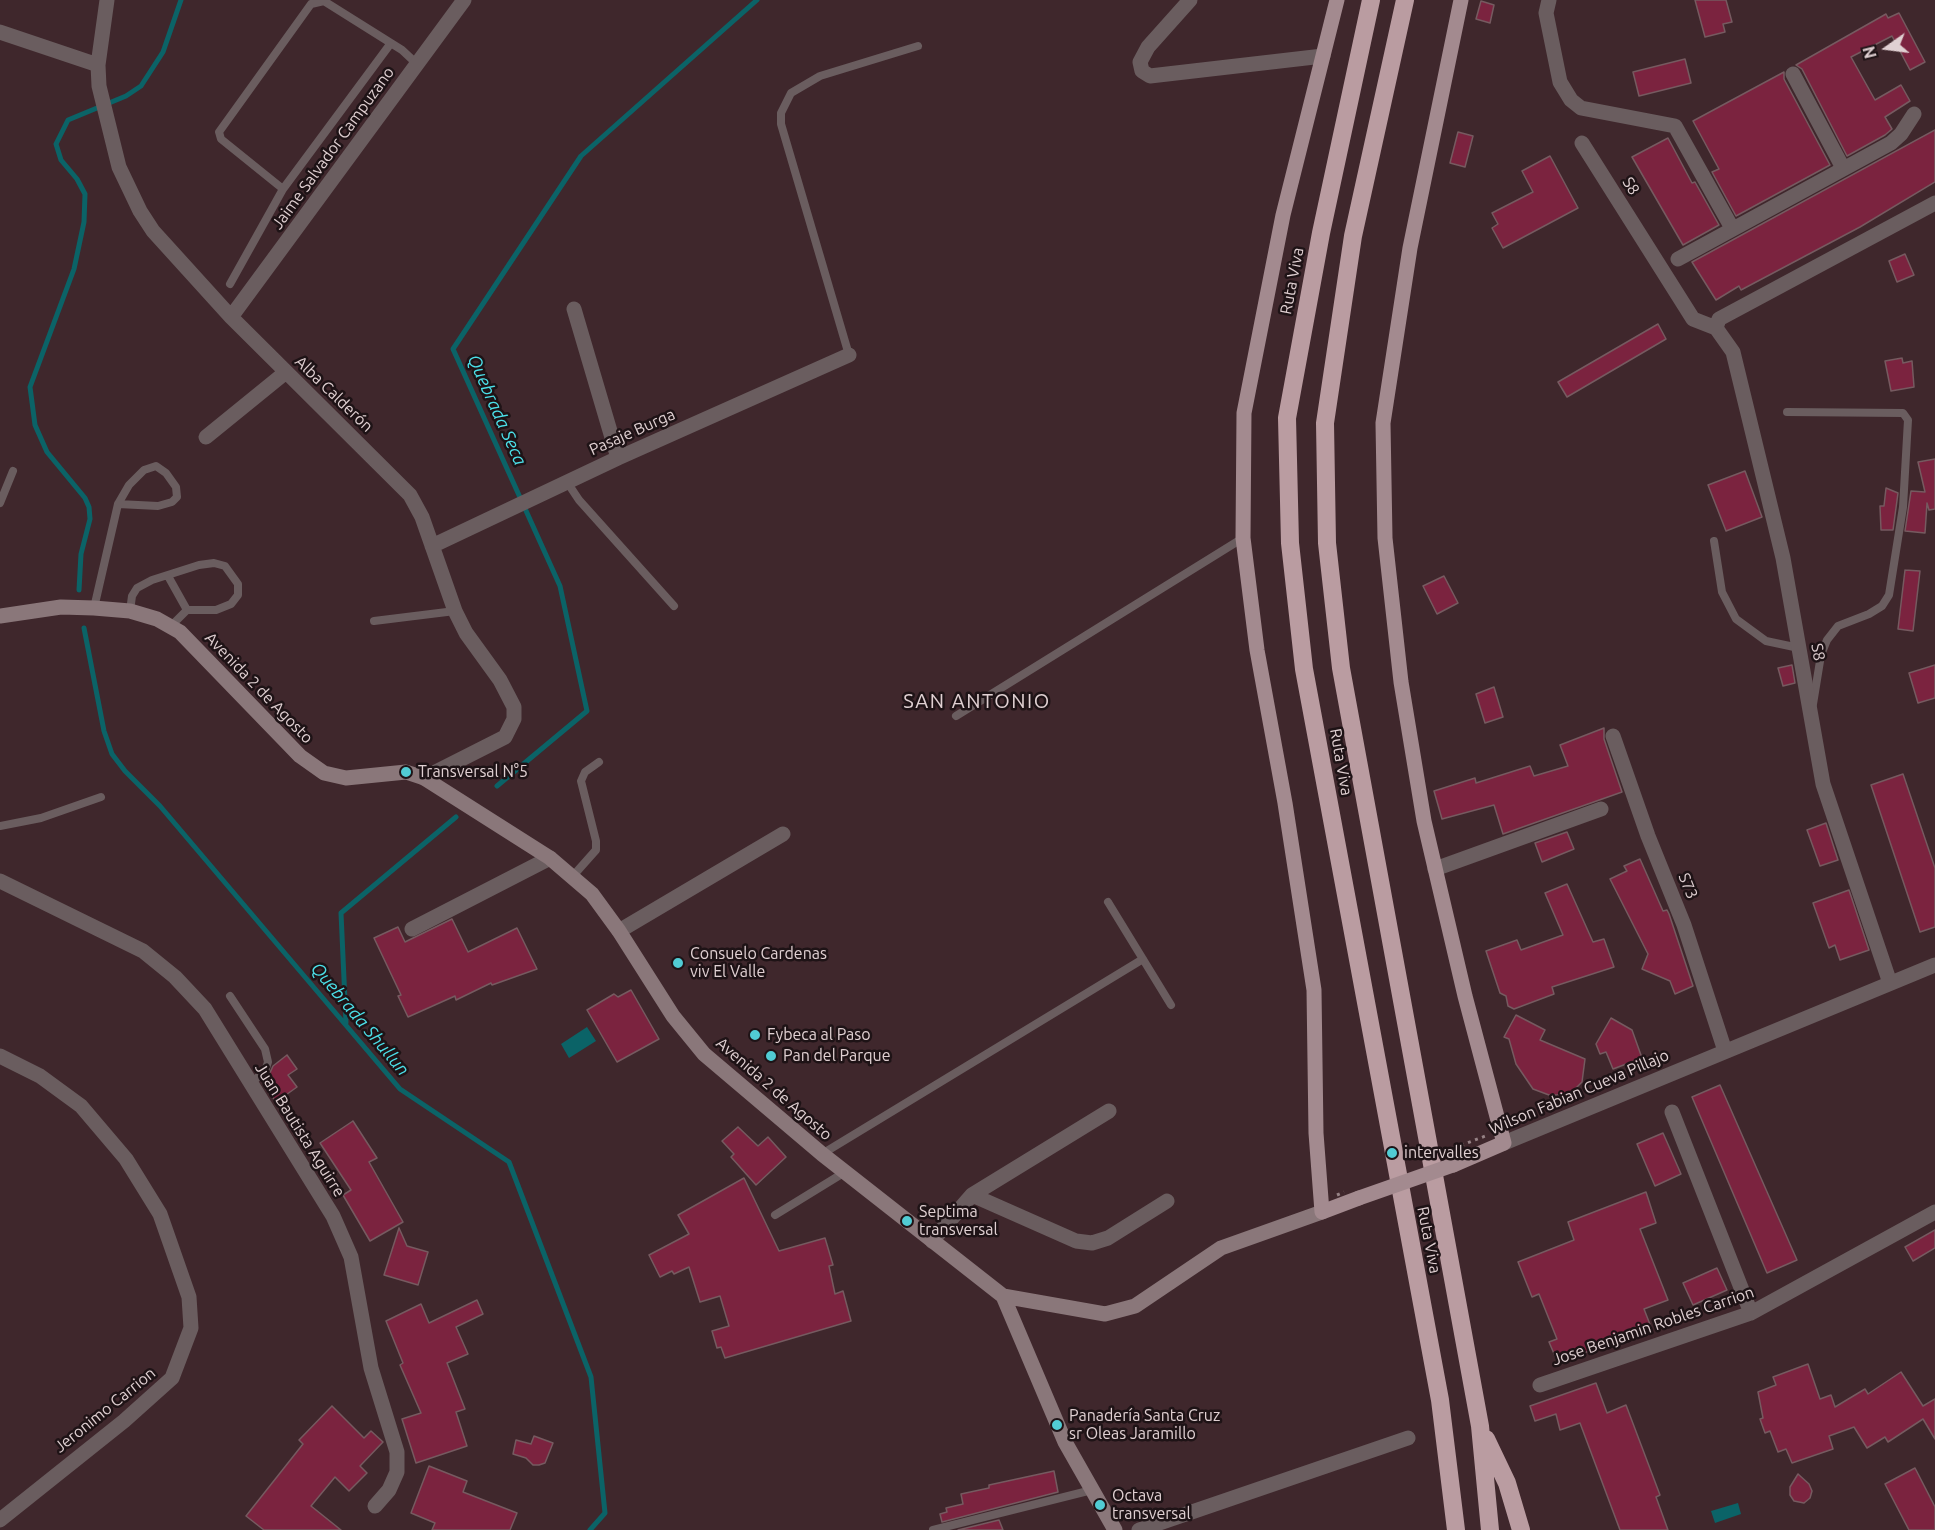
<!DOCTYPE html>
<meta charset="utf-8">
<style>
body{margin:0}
#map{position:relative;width:1935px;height:1530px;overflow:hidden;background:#3f272c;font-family:Ubuntu,sans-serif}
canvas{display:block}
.north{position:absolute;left:1857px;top:18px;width:60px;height:60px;-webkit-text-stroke:4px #1e1316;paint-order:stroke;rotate:256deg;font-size:16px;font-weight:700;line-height:24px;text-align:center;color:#e0d0d2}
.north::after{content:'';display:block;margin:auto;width:21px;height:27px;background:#e0d0d2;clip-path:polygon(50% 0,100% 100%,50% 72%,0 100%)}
</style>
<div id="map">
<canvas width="1935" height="1530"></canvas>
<div class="north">N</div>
</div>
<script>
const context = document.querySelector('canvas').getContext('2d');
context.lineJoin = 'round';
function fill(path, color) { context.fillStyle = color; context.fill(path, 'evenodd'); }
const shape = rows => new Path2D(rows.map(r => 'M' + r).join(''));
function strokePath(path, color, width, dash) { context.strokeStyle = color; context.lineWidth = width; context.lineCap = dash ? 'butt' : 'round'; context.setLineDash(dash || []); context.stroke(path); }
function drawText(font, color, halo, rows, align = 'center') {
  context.font = font + ' Ubuntu,sans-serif'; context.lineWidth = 5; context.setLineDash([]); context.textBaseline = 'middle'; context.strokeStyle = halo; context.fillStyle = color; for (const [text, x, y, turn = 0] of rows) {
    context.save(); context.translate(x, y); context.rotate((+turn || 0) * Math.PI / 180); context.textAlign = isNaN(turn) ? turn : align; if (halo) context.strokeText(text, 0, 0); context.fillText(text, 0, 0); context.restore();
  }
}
fill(shape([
 [587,1027,596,1041,569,1058,561,1044],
 [1738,1503,1741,1514,1715,1523,1711,1511]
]), '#0b6367');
strokePath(shape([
 [79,590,81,554,90,519,89,507,85,498,47,452,35,425,30,387,74,269,84,222,85,194,77,179,61,160,56,144,68,120,126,96,141,86,163,52,181,0],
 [84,628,104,731,112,754,125,771,160,806,400,1089,509,1162,591,1377,605,1513,590,1530],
 [497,786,587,711,560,586,453,349,581,156,757,0],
 [346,1023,341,913,456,817]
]), '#0b6367', 5);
const building = shape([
 [1695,0,1726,0,1732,22,1723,24,1725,32,1705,37,1695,0],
 [1481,1,1494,5,1490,23,1476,19,1481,1],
 [1899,13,1925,62,1910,70,1892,36,1851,57,1875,100,1901,85,1910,101,1885,117,1892,129,1885,135,1847,156,1802,69,1796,65,1886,14,1888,18,1899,13],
 [1685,59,1691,83,1639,96,1633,72,1685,59],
 [1784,72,1784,79,1830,165,1736,216,1712,172,1719,169,1693,121,1784,72],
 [1935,130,1935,182,1860,227,1741,290,1739,286,1716,300,1692,262,1935,130],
 [1458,132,1473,136,1465,167,1450,163,1458,132],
 [1668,138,1692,183,1695,182,1719,225,1683,245,1632,157,1668,138],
 [1550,156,1578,208,1503,248,1492,228,1498,224,1492,213,1533,192,1522,171,1550,156],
 [1905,254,1914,275,1897,282,1889,261,1905,254],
 [1658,324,1666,339,1567,397,1558,382,1658,324],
 [1902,358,1903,363,1912,361,1914,387,1891,391,1885,361,1902,358],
 [1935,459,1935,509,1929,510,1927,503,1925,533,1905,531,1911,491,1925,492,1918,462,1935,459],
 [1745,471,1762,517,1726,531,1708,485,1745,471],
 [1886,488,1898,493,1893,530,1881,530,1880,506,1884,506,1886,488],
 [1905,570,1920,571,1913,631,1898,629,1905,570],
 [1444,576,1458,603,1437,614,1423,586,1444,576],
 [1792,665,1795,683,1783,686,1778,668,1792,665],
 [1935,665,1935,698,1918,703,1909,673,1935,665],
 [1494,687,1503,717,1485,723,1476,694,1494,687],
 [1604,728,1604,739,1622,792,1503,834,1494,805,1442,819,1434,791,1475,778,1476,783,1530,766,1534,776,1568,766,1560,745,1604,728],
 [1903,774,1935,868,1935,927,1920,932,1871,785,1903,774],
 [1826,823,1838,860,1820,866,1807,830,1826,823],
 [1567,832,1574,849,1542,862,1535,843,1567,832],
 [1640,859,1663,911,1667,910,1669,914,1693,986,1675,994,1670,981,1642,969,1648,954,1610,879,1627,871,1624,866,1640,859],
 [1567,884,1593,942,1604,939,1614,967,1552,987,1554,994,1514,1009,1508,1006,1506,996,1500,993,1486,951,1517,940,1521,950,1563,935,1545,893,1567,884],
 [1849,890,1869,950,1840,960,1835,945,1829,948,1813,903,1849,890],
 [452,919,468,952,517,928,537,969,492,985,491,983,456,1000,455,996,408,1017,398,996,401,995,374,938,398,927,405,942,452,919],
 [631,990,659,1039,617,1062,587,1010,614,994,618,997,631,990],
 [1516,1015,1545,1030,1540,1040,1585,1059,1582,1082,1569,1095,1549,1095,1533,1089,1516,1064,1509,1039,1504,1037,1516,1015],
 [1611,1018,1632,1030,1642,1058,1613,1069,1606,1052,1600,1054,1596,1044,1611,1018],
 [287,1055,297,1069,288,1075,297,1087,276,1102,262,1081,269,1075,273,1066,287,1055],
 [1720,1085,1797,1260,1767,1273,1692,1097,1720,1085],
 [353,1121,377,1158,369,1162,403,1222,370,1241,343,1195,351,1190,320,1143,353,1121],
 [738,1127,758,1146,768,1137,786,1157,756,1185,731,1157,734,1154,722,1141,738,1127],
 [1663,1133,1681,1174,1655,1186,1637,1144,1663,1133],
 [744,1178,779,1251,825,1238,833,1265,829,1266,835,1294,843,1291,851,1321,725,1358,721,1347,717,1348,712,1331,729,1326,720,1296,700,1302,689,1267,674,1274,672,1271,660,1277,649,1255,689,1234,678,1215,744,1178],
 [1646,1192,1656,1223,1640,1229,1668,1300,1644,1309,1651,1327,1558,1363,1549,1342,1557,1339,1539,1294,1532,1297,1518,1262,1574,1240,1568,1222,1646,1192],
 [399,1228,407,1246,428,1252,418,1285,384,1275,399,1228],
 [1935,1230,1935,1248,1913,1261,1905,1247,1935,1230],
 [1717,1268,1727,1290,1693,1305,1683,1283,1717,1268],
 [477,1300,483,1314,456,1327,468,1354,447,1363,465,1409,456,1412,467,1446,416,1463,402,1419,421,1413,400,1365,403,1363,386,1321,421,1304,429,1323,477,1300],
 [1808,1364,1820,1399,1831,1395,1835,1407,1865,1389,1868,1394,1901,1372,1923,1406,1935,1399,1935,1439,1923,1419,1888,1442,1885,1437,1867,1448,1854,1427,1829,1436,1833,1449,1792,1463,1786,1449,1778,1452,1770,1431,1765,1433,1760,1419,1763,1418,1758,1392,1776,1385,1773,1377,1808,1364],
 [1596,1383,1607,1413,1626,1405,1660,1495,1656,1497,1668,1530,1620,1530,1580,1423,1560,1430,1556,1414,1535,1421,1530,1406,1596,1383],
 [332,1406,364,1438,371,1431,383,1442,360,1466,367,1473,349,1491,335,1477,311,1506,341,1530,264,1530,246,1516,303,1444,299,1440,332,1406],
 [534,1436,553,1443,545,1463,539,1465,533,1465,526,1458,513,1454,516,1440,531,1444,534,1436],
 [429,1466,467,1481,463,1492,517,1513,510,1530,432,1530,435,1523,411,1513,429,1466],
 [1915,1468,1935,1507,1935,1530,1909,1530,1885,1484,1915,1468],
 [1054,1471,1058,1492,942,1522,940,1514,947,1512,946,1508,963,1504,961,1494,989,1488,989,1485,1054,1471],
 [1798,1474,1809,1484,1812,1491,1810,1498,1804,1503,1794,1501,1790,1495,1790,1487,1798,1474],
 [999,1520,1003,1530,958,1530,999,1520]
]);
fill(building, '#7b233f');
strokePath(building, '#765a60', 1.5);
strokePath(shape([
 [283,189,221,139,219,132,311,4,324,1,402,50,417,64],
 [230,284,283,189,391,43],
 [849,355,781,124,781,113,791,93,820,76,918,46],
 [1787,412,1903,413,1908,420,1903,507,1889,595,1882,606,1869,614,1838,626,1827,640,1821,655,1813,704],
 [567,482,579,500,674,606],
 [0,503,13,471],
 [1714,541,1722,592,1736,619,1766,641,1799,648],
 [168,576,187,610],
 [94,608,118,504,129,485,144,470,156,466,166,473,176,487,177,497,172,502,158,506,118,504],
 [130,611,132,596,137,588,152,580,199,565,214,563,225,566,238,584,238,595,231,604,216,610,187,610,170,627],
 [374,621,455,611],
 [956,716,1243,538],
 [0,826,41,818,101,797],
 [572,877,596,850,596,841,581,781,585,772,599,762],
 [1108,902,1171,1005],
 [230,996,265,1049,268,1062,265,1071,251,1083],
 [822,1154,1143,959],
 [775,1215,845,1172],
 [933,1530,1092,1490]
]), '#6a5d5f', 8);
strokePath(shape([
 [107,0,98,65,99,86,119,167,140,211,153,231,231,317,410,495,422,517,455,611,466,633,500,680,514,707,514,719,505,737,424,778],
 [1190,0,1148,47,1140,62,1142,71,1150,76,1323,56],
 [1549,0,1546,13,1560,82,1571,100,1581,108,1675,126,1732,228],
 [0,32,98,65],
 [1793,74,1843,168],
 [1582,143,1693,319,1716,328,1733,352,1783,558,1823,784,1890,983],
 [1678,259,1891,143,1901,134,1914,114],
 [574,309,618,458],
 [231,317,464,0],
 [1716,328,1719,319,1935,203],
 [206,437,286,372],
 [432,546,618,458,849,355],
 [1613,736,1648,836,1684,925,1725,1051],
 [1435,869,1601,809],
 [0,881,143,951,175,977,205,1009,333,1216,351,1257,371,1368,397,1452,397,1472,389,1490,375,1506],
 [412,929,550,858],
 [619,931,783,834],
 [0,1056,40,1076,81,1106,126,1159,160,1214,189,1297,191,1328,172,1378,124,1421,0,1520],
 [1672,1112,1751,1313],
 [1504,1143,1935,965],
 [972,1195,1076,1241,1092,1243,1108,1238,1167,1201],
 [932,1241,972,1195,1109,1111],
 [1540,1385,1751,1313,1935,1212],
 [1139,1530,1408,1438]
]), '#6a5d5f', 15);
strokePath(shape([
 [0,616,61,607,94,608,130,611,157,619,180,632,300,756,324,773,346,778,406,772,424,778,550,858,592,894,619,931,673,1016,704,1054,822,1154,1003,1296,1065,1442,1115,1530],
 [1003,1296,1105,1314,1135,1306,1221,1248,1322,1212]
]), '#8a777a', 15);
strokePath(shape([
 [1337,0,1283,215,1244,413,1243,538,1257,650,1285,803,1314,990,1316,1133,1322,1212,1359,1198],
 [1453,1165,1504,1143,1465,996,1424,821,1401,682,1385,538,1383,423,1410,248,1461,0]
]), '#a38a8f', 15);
strokePath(shape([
 [1371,0,1321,233,1287,418,1290,543,1304,669,1440,1400,1456,1530],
 [1405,0,1353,236,1325,423,1327,543,1341,668,1480,1426,1490,1530],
 [1486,1439,1507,1483,1521,1530]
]), '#ba9ca1', 18);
strokePath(shape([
 [1454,1148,1488,1135],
 [1337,1195,1344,1192]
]), '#978386', 3, [3, 4.5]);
strokePath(shape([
 [1359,1198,1453,1165]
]), '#a38a8f', 15);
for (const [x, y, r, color] of [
 [406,772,6,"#51ccd4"],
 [678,963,6,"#51ccd4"],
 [755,1035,6,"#51ccd4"],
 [771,1056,6,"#51ccd4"],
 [1392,1153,6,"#51ccd4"],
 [907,1221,6,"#51ccd4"],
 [1057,1425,6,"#51ccd4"],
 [1100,1505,6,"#51ccd4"]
]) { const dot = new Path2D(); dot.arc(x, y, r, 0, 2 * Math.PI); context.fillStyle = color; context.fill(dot); strokePath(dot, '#1e1316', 2); }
drawText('16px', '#e0d0d2', '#1e1316', [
 ["Jaime Salvador Campuzano",333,148,-54],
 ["S8",1631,186,58],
 ["Ruta Viva",1292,281,-79],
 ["Alba Calderón",334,394,44],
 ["Pasaje Burga",632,432,-24],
 ["S8",1818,652,79],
 ["Avenida 2 de Agosto",259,688,46],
 ["Ruta Viva",1341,762,80],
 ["S73",1688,886,68],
 ["Avenida 2 de Agosto",774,1089,41],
 ["Wilson Fabian Cueva Pillajo",1579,1092,-23],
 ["Juan Bautista Aguirre",300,1130,58],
 ["Ruta Viva",1429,1240,79],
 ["Jose Benjamin Robles Carrion",1653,1326,-19],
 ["Jeronimo Carrion",105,1410,-39]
]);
drawText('16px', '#e0d0d2', '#1e1316', [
 ["Transversal N°5",418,772],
 ["Consuelo Cardenas",690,954],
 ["viv El Valle",690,972],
 ["Fybeca al Paso",767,1035],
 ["Pan del Parque",783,1056],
 ["intervalles",1404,1153],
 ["Septima",919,1212],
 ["transversal",919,1230],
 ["Panadería Santa Cruz",1069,1416],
 ["sr Oleas Jaramillo",1069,1434],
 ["Octava",1112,1496],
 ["transversal",1112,1514]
], 'left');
drawText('italic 18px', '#4ce0e9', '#1e1316', [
 ["Quebrada Seca",497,410,66],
 ["Quebrada Shullun",360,1019,50]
]);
context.letterSpacing = '1.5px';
drawText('20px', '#e0d0d2', '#1e1316', [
 ["SAN ANTONIO",977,701]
]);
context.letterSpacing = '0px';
</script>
